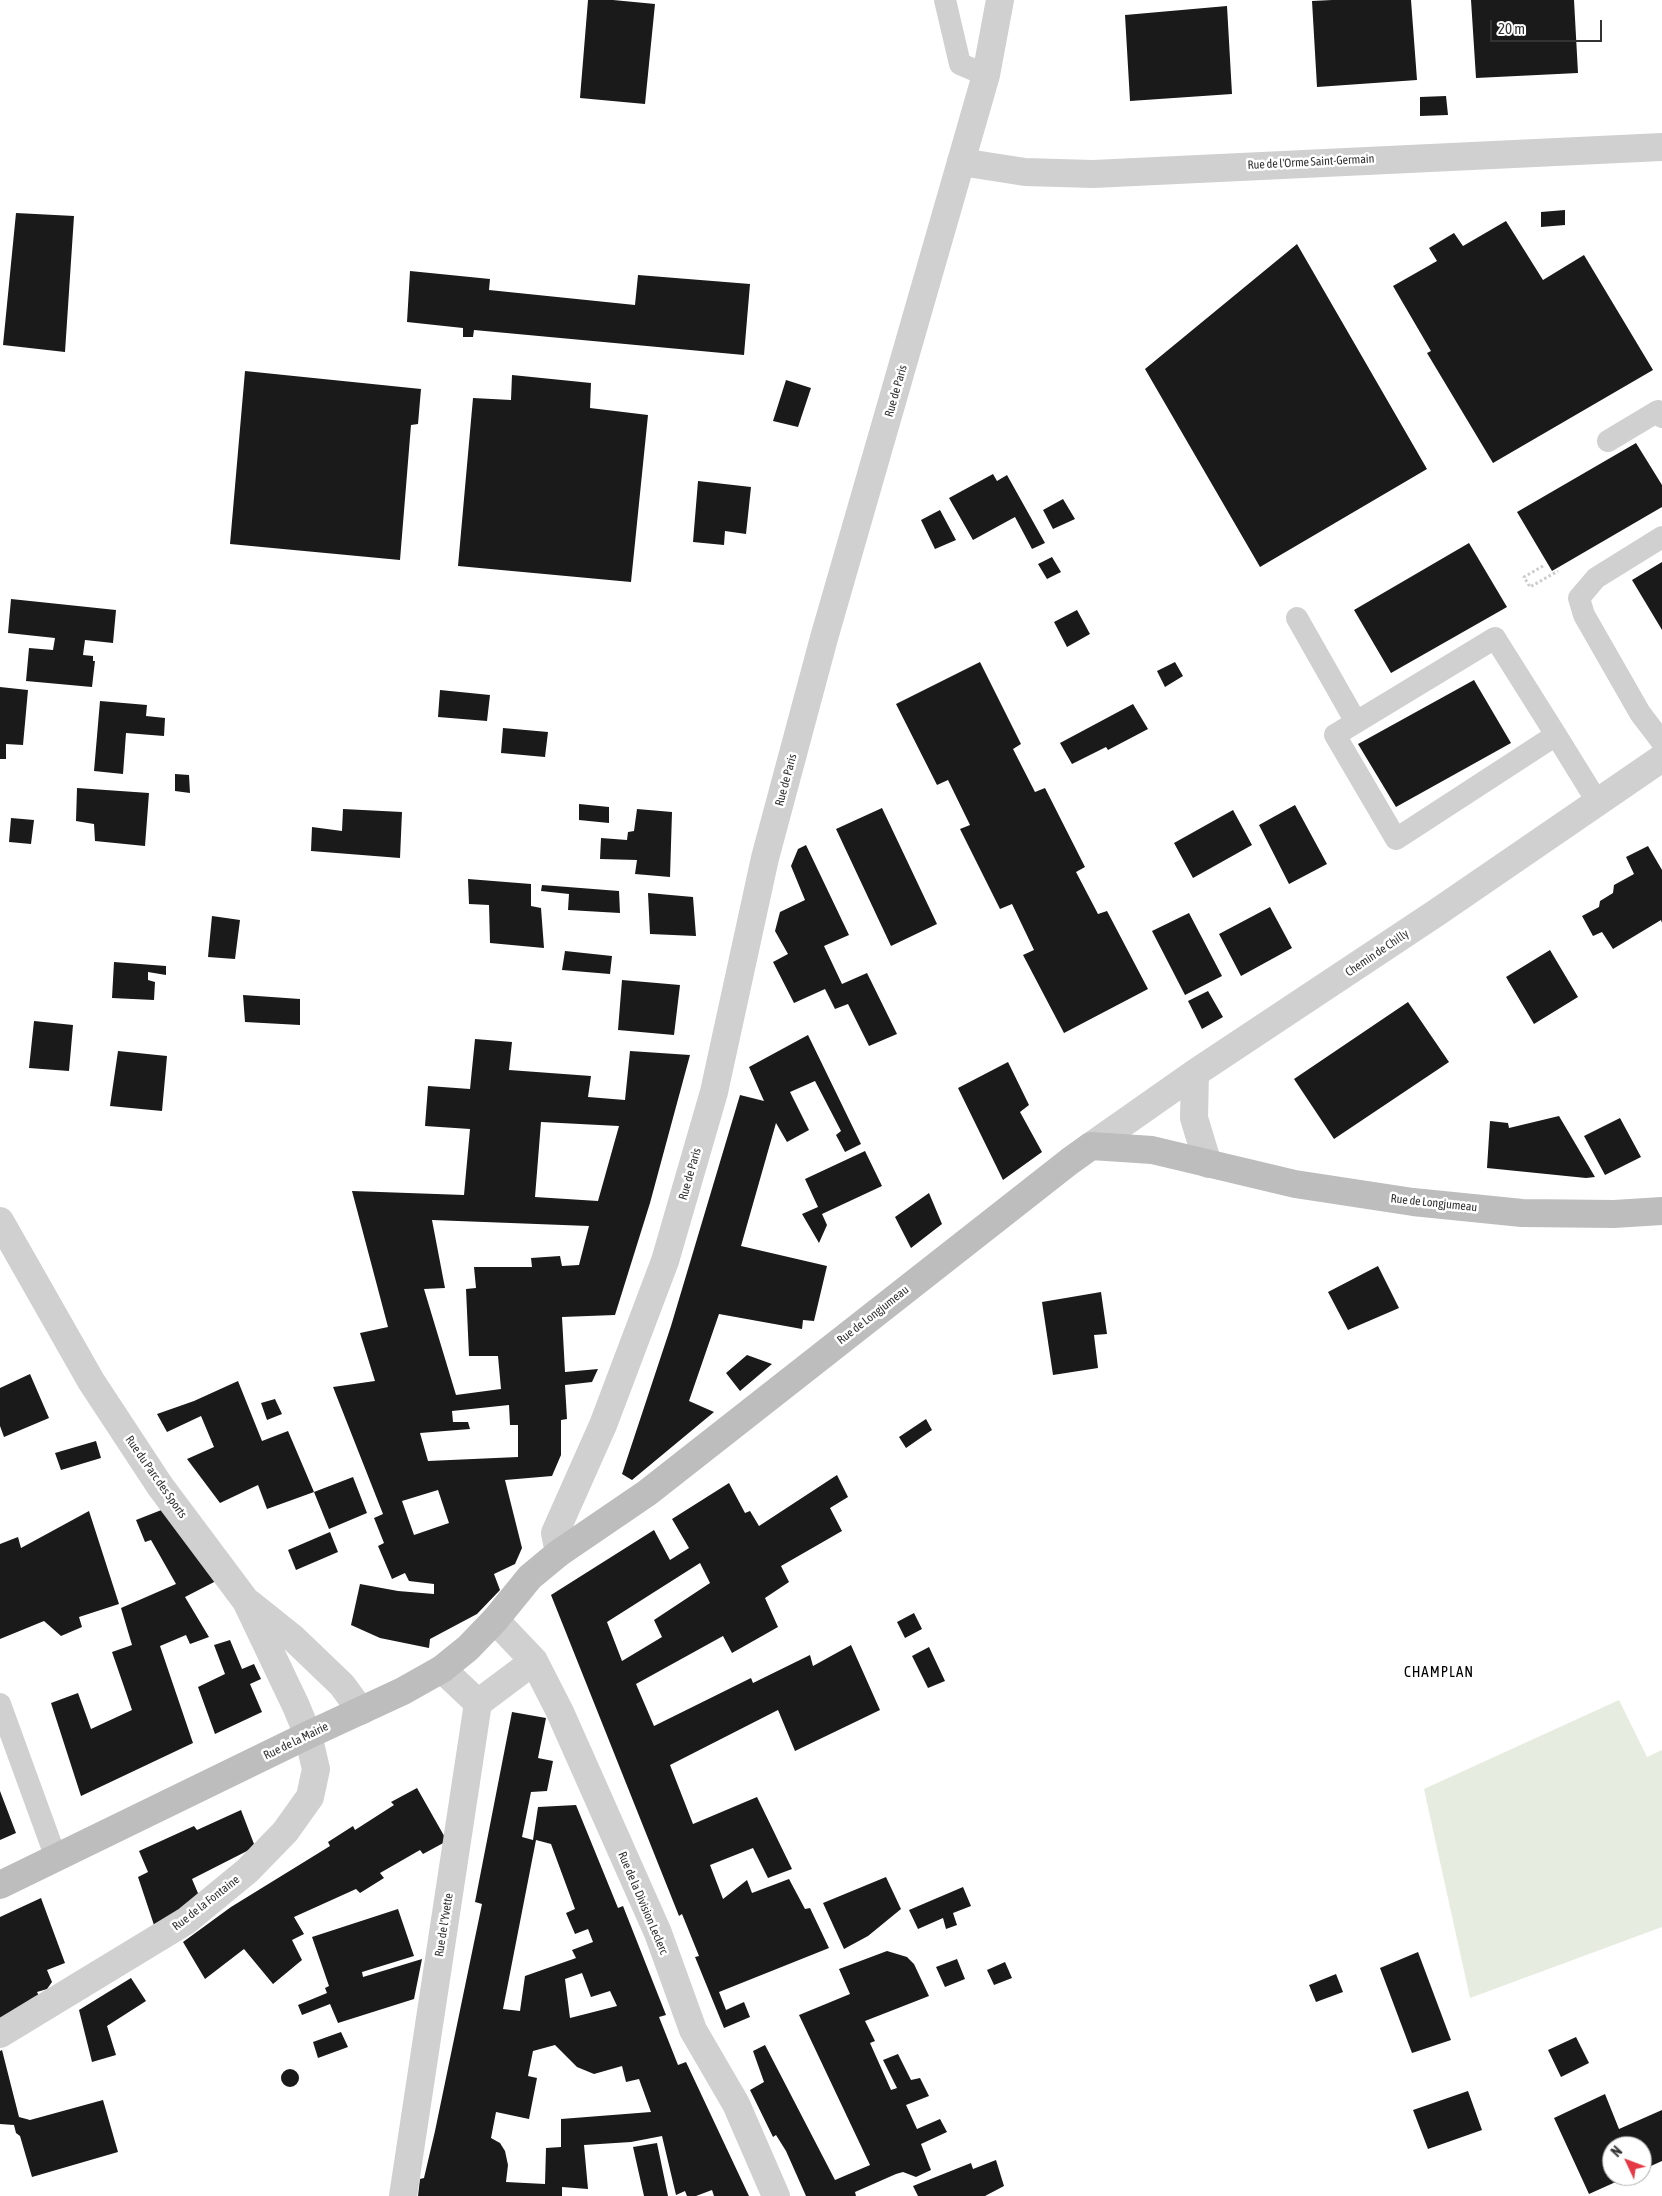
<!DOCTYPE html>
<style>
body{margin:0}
#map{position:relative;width:1662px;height:2196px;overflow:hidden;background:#fff;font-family:"Asap Condensed",sans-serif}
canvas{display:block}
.north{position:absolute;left:1602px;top:2136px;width:50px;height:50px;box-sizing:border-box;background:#fff;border:1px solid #adadad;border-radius:50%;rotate:313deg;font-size:14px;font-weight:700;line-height:20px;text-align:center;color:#333}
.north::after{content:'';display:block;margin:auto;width:18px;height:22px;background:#e63946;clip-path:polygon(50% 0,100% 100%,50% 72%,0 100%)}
.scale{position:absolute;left:1490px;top:20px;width:112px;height:22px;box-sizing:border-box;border:2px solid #333;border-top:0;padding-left:6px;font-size:15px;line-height:18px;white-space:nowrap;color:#333;-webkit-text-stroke:4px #fff;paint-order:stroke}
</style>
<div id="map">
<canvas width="1662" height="2196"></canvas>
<div class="north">N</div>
<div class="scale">20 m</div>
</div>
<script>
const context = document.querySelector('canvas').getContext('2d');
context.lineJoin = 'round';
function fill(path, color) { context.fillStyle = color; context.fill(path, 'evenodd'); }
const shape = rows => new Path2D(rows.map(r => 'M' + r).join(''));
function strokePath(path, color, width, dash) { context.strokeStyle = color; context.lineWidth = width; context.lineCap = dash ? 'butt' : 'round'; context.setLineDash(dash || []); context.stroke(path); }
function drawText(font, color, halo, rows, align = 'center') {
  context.font = font + ' "Asap Condensed",sans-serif'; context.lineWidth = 5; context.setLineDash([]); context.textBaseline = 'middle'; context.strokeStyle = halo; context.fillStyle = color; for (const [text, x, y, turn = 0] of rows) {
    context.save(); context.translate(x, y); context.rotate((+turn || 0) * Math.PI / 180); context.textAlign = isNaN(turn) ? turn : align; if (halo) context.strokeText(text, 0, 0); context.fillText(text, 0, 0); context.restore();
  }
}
fill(shape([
 [1619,1700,1647,1757,1662,1750,1662,1927,1470,1998,1424,1789]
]), '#e6ecdf');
fill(shape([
 [588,0,613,0,655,4,645,104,580,98],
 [1332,0,1411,0,1417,80,1317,87,1312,1],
 [1471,0,1574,0,1578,73,1476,78],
 [1227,6,1232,94,1130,101,1125,15],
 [1446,96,1448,115,1420,116,1420,97],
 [1565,210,1565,225,1541,227,1541,212],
 [16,213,74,216,65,352,3,345],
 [1506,221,1543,280,1584,255,1653,370,1493,463,1427,353,1431,351,1393,286,1437,261,1429,248,1454,233,1463,246],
 [1297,244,1427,469,1260,567,1145,369],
 [410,271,490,279,489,290,635,305,638,275,750,284,744,355,474,330,473,337,463,337,463,328,407,322],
 [245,371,421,389,418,424,411,425,400,560,230,544],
 [512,375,591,383,590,408,648,415,631,582,458,566,473,398,511,400],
 [786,380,811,388,798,427,773,421],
 [1636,443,1662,485,1662,507,1552,571,1517,512],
 [993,474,997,481,1007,475,1045,543,1032,549,1015,517,973,540,949,498],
 [698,481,751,487,746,534,725,531,724,545,693,542],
 [1063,499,1075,519,1053,529,1043,510],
 [940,510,956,540,935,549,921,520],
 [1469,543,1507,607,1391,673,1354,610],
 [1052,557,1061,572,1047,579,1038,564],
 [1662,562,1662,630,1632,580],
 [11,599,116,610,113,643,85,640,83,655,93,656,93,661,95,661,92,687,26,681,29,648,53,650,55,638,8,633],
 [1077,610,1090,634,1067,647,1054,622],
 [980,662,1021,744,1013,749,1035,792,1045,788,1085,867,1076,872,1098,914,1107,911,1148,989,1064,1033,1023,955,1034,950,1012,904,1000,909,960,829,970,825,948,780,937,785,896,704],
 [1175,662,1183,676,1165,687,1157,671],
 [1474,680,1511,743,1396,807,1358,744],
 [0,687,28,690,23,745,6,744,6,759,0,759],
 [440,690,490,695,487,721,438,717],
 [100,701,147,705,146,716,165,718,164,736,126,733,123,774,94,771],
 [1133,704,1148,729,1108,750,1106,747,1072,764,1060,743],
 [503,728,548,732,545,757,501,753],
 [175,774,189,775,190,793,175,791],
 [77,788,149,793,145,846,95,841,94,824,76,821],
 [579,804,609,807,609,823,579,820],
 [1295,805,1327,864,1289,884,1259,825],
 [882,808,937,924,891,946,836,829],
 [343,809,402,812,400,858,311,851,312,827,342,831],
 [637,809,672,812,670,877,635,874,637,860,600,859,601,838,627,840,628,832,634,831],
 [1233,810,1252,845,1193,878,1174,843],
 [11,818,34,820,31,844,9,842],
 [806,845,849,935,824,946,842,984,867,973,897,1034,869,1046,848,1004,835,1009,825,989,794,1003,773,962,788,954,775,931,780,912,805,900,791,866,798,849],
 [1648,846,1662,870,1662,923,1661,920,1613,949,1602,932,1593,936,1582,916,1599,907,1600,901,1613,893,1614,885,1634,874,1626,857],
 [468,879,531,884,531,906,541,908,544,948,490,943,489,905,469,904],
 [542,885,619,891,620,913,568,910,569,894,541,891],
 [648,893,693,897,696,936,650,934],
 [1270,907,1292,948,1241,976,1219,934],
 [1189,913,1222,976,1185,995,1152,931],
 [212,916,240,920,235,959,208,957],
 [1550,950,1578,997,1534,1024,1506,977],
 [565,951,612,956,610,974,562,970],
 [114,962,166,966,166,975,148,972,148,980,155,982,154,1000,112,998],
 [622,980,680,985,674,1035,618,1030],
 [1208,991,1223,1017,1202,1029,1188,1001],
 [243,995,300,999,300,1025,245,1022],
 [1408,1002,1449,1062,1334,1139,1294,1079],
 [34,1021,73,1025,69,1071,29,1068],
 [808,1035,861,1144,845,1152,836,1135,841,1131,815,1081,790,1092,809,1130,787,1142,776,1123,741,1246,827,1266,814,1321,803,1320,802,1329,719,1314,689,1401,714,1412,632,1480,622,1474,671,1326,740,1095,764,1101,749,1067],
 [475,1039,512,1042,509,1070,591,1076,588,1097,625,1100,630,1051,690,1055,650,1203,615,1315,562,1317,565,1372,598,1369,592,1382,565,1385,567,1419,561,1420,561,1455,552,1476,505,1480,522,1548,515,1564,494,1574,500,1590,477,1614,430,1639,429,1648,380,1638,351,1625,360,1584,398,1591,434,1594,434,1584,409,1581,405,1573,392,1579,378,1546,384,1543,374,1518,383,1514,333,1387,375,1381,360,1333,388,1327,352,1191,464,1195,470,1129,425,1126,428,1086,470,1089],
 [541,1122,619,1126,598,1201,535,1197],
 [432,1220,589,1226,579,1265,562,1266,560,1256,531,1258,532,1267,474,1267,476,1288,466,1289,469,1356,498,1356,501,1389,456,1395,424,1289,445,1288],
 [509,1405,510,1425,518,1425,518,1457,428,1461,420,1433,470,1429,468,1422,453,1422,452,1411],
 [438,1490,449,1523,414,1535,402,1501],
 [118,1051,167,1056,162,1111,110,1106],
 [1008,1062,1029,1105,1020,1112,1042,1152,1003,1180,958,1088],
 [1559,1116,1595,1177,1586,1178,1487,1168,1490,1121,1508,1123,1509,1128],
 [1620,1118,1641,1157,1605,1175,1584,1136],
 [865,1151,882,1186,822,1214,827,1225,819,1243,802,1214,818,1207,805,1179],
 [929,1193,942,1224,911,1248,895,1217],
 [1378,1266,1399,1308,1348,1330,1328,1292],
 [1101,1292,1107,1334,1094,1335,1098,1368,1053,1375,1042,1302],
 [747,1355,772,1364,740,1391,726,1373],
 [30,1374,49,1418,4,1437,0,1426,0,1388],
 [238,1381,262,1441,288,1431,314,1492,267,1509,258,1485,220,1503,187,1459,214,1447,201,1416,167,1432,157,1414,194,1401],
 [275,1399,282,1414,267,1420,261,1403],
 [926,1419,932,1430,906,1448,899,1437],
 [96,1441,101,1458,61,1470,55,1453],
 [837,1475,848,1497,830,1508,842,1531,781,1566,789,1582,765,1598,778,1627,732,1653,723,1636,636,1684,654,1726,751,1678,753,1683,810,1655,813,1666,851,1645,880,1710,795,1751,778,1710,670,1765,693,1824,757,1797,792,1869,768,1878,753,1848,710,1865,723,1899,747,1880,752,1893,789,1879,805,1909,810,1908,829,1948,719,1992,726,2010,744,2002,750,2017,724,2028,695,1957,699,1956,682,1914,679,1916,551,1595,654,1530,670,1560,689,1548,672,1519,729,1483,745,1513,750,1511,759,1526],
 [700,1563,710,1583,654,1620,662,1637,622,1661,607,1622],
 [353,1477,367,1513,329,1529,314,1492],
 [169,1507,218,1580,185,1597,209,1637,190,1644,186,1635,160,1646,193,1743,81,1796,51,1703,78,1693,91,1729,132,1710,112,1652,132,1645,121,1608,176,1584,151,1540,145,1542,136,1520],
 [89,1511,119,1604,79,1617,82,1627,61,1636,44,1621,0,1639,0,1544,18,1537,21,1548],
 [330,1532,338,1552,296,1570,288,1550],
 [914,1613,922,1629,905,1638,897,1622],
 [230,1640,242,1669,254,1664,261,1679,250,1684,262,1712,215,1734,198,1687,225,1674,214,1645],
 [929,1647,945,1681,928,1688,912,1656],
 [512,1712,546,1718,538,1758,553,1761,547,1791,531,1792,522,1837,533,1840,538,1807,576,1805,618,1908,623,1906,666,2015,659,2017,678,2065,686,2062,749,2196,714,2196,712,2190,696,2196,687,2196,685,2191,676,2195,662,2136,631,2142,584,2145,588,2189,562,2187,562,2196,418,2196,420,2179,424,2178,435,2131,482,1904,475,1902],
 [536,1840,551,1844,575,1909,566,1913,575,1934,588,1929,593,1942,572,1950,576,1958,525,1976,520,2011,503,2009],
 [582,1973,591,1997,610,1991,617,2006,570,2018,565,1979],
 [555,2045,577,2067,594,2074,622,2066,626,2082,639,2079,651,2112,561,2119,561,2147,546,2148,545,2184,506,2182,508,2165,505,2151,500,2143,491,2138,496,2112,529,2119,537,2078,528,2076,533,2051],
 [417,1788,447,1841,423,1854,420,1850,380,1873,384,1878,360,1893,356,1889,294,1917,304,1934,292,1940,302,1960,273,1984,244,1949,205,1979,183,1942,231,1907,330,1846,328,1842,353,1826,355,1830,394,1805,391,1802],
 [0,1791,16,1833,0,1840],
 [241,1810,254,1844,249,1850,192,1879,200,1898,155,1928,138,1877,148,1872,139,1851,194,1826,197,1830],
 [886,1877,901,1909,868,1936,844,1949,823,1903],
 [963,1887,971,1906,953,1913,957,1925,946,1929,943,1918,918,1929,909,1910],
 [41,1898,65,1963,47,1970,52,1982,47,1989,37,1992,41,2000,0,2021,0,1917],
 [398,1909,414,1956,362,1972,363,1977,422,1959,414,1999,338,2023,330,2004,302,2015,298,2005,327,1993,325,1988,329,1986,312,1937],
 [887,1951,907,1957,914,1964,929,1996,865,2021,875,2041,870,2043,891,2090,897,2088,883,2060,898,2054,911,2080,920,2078,929,2096,906,2105,917,2129,940,2119,947,2132,921,2144,931,2170,916,2177,903,2172,896,2174,855,2192,856,2196,806,2196,786,2151,776,2135,773,2137,750,2090,764,2082,753,2051,765,2045,835,2180,870,2165,799,2015,850,1994,839,1969],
 [1418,1952,1451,2040,1412,2053,1380,1968],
 [957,1959,965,1979,945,1987,936,1967],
 [1005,1962,1012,1978,994,1985,987,1970],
 [1336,1974,1343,1992,1316,2002,1309,1985],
 [131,1978,146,2001,107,2026,116,2055,92,2062,79,2010],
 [341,2032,348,2047,318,2058,313,2042],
 [1576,2037,1589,2063,1561,2077,1548,2050],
 [2,2050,19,2117,30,2120,103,2100,118,2152,32,2177,20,2136,16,2133,14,2125,0,2124,0,2051],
 '281 2078a9 9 0 1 1 18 0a9 9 0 1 1-18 0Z',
 [1468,2091,1482,2130,1428,2149,1413,2110],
 [1605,2094,1619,2129,1662,2110,1662,2161,1642,2170,1642,2146,1612,2146,1612,2176,1629,2176,1589,2194,1554,2118],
 [657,2143,668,2196,644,2196,633,2147],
 [996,2160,1004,2186,985,2196,918,2196,913,2186,971,2163,973,2169]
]), '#1a1a1a');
strokePath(shape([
 [1543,566,1524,577,1530,587,1558,571]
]), '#cdcdcd', 3, [2.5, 2.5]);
strokePath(shape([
 [945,0,960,64,986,75],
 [1608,441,1658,411,1662,417],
 [1662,537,1596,578,1579,598,1584,615,1640,713,1662,742],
 [1297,618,1356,722],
 [1556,735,1396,839,1335,735,1495,638,1556,735,1598,803],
 [0,1704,56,1858]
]), '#d0d0d0', 22);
strokePath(shape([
 [961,162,1025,172,1093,174,1662,147],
 [1195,1073,1194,1118,1208,1164],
 [1091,1146,1195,1073,1436,913,1662,758],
 [0,1221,91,1381,160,1486,246,1601,296,1706,308,1735,316,1769,310,1797,285,1832,247,1871,186,1921,0,2034],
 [249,1603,294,1639,342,1685,361,1711],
 [495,1620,534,1661,560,1712,658,1933,693,2030,736,2104,776,2196],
 [478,1703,534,1661],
 [403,2196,478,1703,442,1669]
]), '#d0d0d0', 28);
strokePath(shape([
 [559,1553,555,1533,603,1425,665,1261,714,1092,765,858,824,638,986,75,1000,0]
]), '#d0d0d0', 28);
strokePath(shape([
 [0,1885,308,1735,403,1691,442,1669,468,1648,495,1620,530,1577,559,1553,647,1493,1070,1161,1091,1146,1152,1150,1295,1184,1413,1202,1522,1213,1614,1214,1662,1211]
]), '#bdbdbd', 28);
drawText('12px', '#333', '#fff', [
 ["Rue de l'Orme Saint-Germain",1311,162,-3],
 ["Rue de Paris",896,391,-74],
 ["Rue de Paris",786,780,-75],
 ["Chemin de Chilly",1377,953,-34],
 ["Rue de Paris",690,1174,-74],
 ["Rue de Longjumeau",1434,1203,6],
 ["Rue de Longjumeau",873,1315,-38],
 ["Rue du Parc des Sports",156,1477,55],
 ["Rue de la Mairie",296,1741,-26],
 ["Rue de la Fontaine",206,1903,-38],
 ["Rue de la Division Leclerc",643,1903,67],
 ["Rue de l'Yvette",444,1925,-81]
]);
context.letterSpacing = '1px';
drawText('15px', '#000', '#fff', [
 ["CHAMPLAN",1439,1672]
]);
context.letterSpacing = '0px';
</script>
